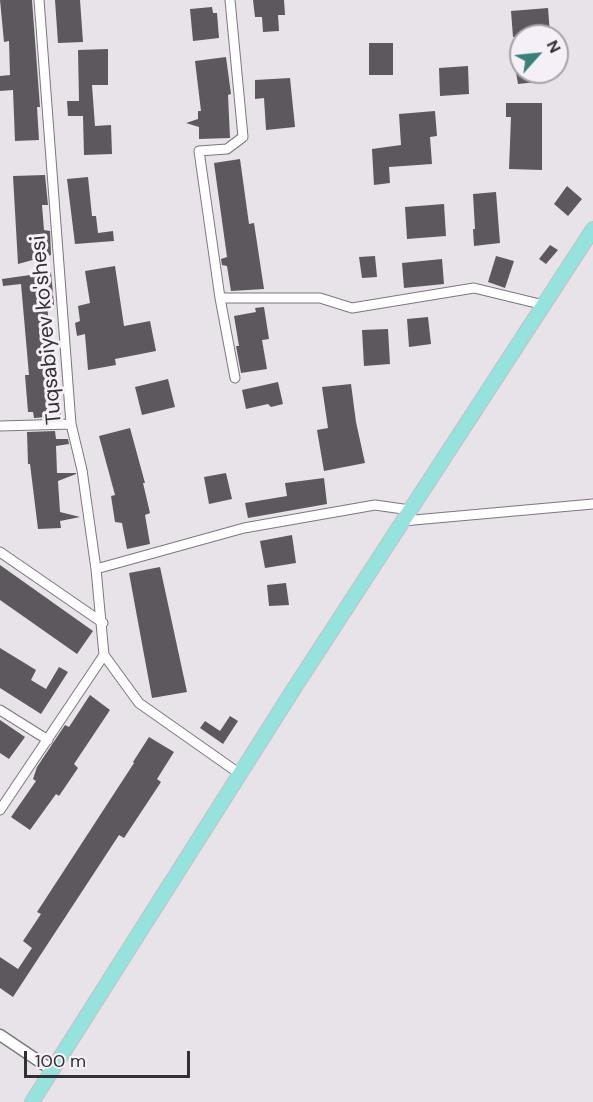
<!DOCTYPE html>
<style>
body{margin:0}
#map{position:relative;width:593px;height:1102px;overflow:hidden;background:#e8e2e9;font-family:"DM Sans",sans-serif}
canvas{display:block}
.north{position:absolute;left:509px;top:24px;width:60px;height:60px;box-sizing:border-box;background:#f5eff7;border:2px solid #a7a3a9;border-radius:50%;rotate:63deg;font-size:16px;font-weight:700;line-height:24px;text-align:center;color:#323033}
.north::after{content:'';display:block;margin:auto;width:21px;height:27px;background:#3a8179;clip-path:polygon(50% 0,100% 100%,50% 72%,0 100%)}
.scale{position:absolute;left:24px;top:1051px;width:166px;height:27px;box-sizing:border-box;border:3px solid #323033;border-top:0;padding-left:8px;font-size:18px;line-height:21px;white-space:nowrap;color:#323033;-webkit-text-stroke:4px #f5eff7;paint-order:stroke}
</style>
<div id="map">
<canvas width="593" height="1102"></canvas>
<div class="north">N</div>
<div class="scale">100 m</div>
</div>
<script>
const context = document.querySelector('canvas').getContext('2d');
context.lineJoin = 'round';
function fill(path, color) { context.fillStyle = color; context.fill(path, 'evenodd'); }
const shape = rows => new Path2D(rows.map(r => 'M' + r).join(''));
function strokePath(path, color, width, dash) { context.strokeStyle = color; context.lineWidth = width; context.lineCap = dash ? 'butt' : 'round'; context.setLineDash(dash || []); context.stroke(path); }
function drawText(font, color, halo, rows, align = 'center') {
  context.font = font + ' "DM Sans",sans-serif'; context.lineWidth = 6; context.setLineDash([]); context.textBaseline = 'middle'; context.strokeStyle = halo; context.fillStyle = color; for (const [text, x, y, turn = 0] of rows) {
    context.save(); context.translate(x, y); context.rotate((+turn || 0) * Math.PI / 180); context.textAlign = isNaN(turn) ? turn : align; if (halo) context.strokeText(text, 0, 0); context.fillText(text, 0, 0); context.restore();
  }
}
fill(shape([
 [0,0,32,0,40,107,37,107,39,140,15,141,13,90,0,91,0,76,10,75,9,41,4,42],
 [55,0,80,0,83,42,58,43],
 [253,0,284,0,285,15,278,15,279,31,263,32,262,17,255,17],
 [212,7,213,13,217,13,219,38,193,41,190,9],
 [548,8,550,34,513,37,511,11],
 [369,43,393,43,393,75,369,75],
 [108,49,108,85,92,85,95,126,111,125,112,154,84,155,83,116,68,116,67,101,79,101,78,50],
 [226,57,231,94,228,95,230,138,199,139,199,127,186,123,198,119,198,111,201,111,195,61],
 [468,66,469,94,440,96,439,68],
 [516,72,547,72,546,81,518,84],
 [290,78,295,127,266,130,264,98,255,99,255,80],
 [506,103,542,103,542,170,509,169,511,117,506,117],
 [435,111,437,136,430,137,432,164,389,167,390,183,374,185,372,149,401,145,399,114],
 [240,159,249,224,254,223,264,289,231,291,227,266,222,265,221,259,227,257,214,163],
 [45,175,48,205,42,205,44,230,50,231,51,255,18,264,13,176],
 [88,177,92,216,96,216,98,233,113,231,114,241,75,244,67,179],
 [567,186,582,199,568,216,554,204],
 [496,192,500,243,474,246,473,229,475,229,473,194],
 [444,204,446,236,407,239,405,207],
 [550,245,558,250,546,264,539,259],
 [375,256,377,277,362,278,359,257],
 [496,256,514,261,505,288,488,282],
 [442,259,444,284,404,288,402,263],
 [115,266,124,326,150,321,156,351,115,359,116,365,88,370,85,334,77,336,75,323,80,321,78,306,90,303,85,271],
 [51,272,54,305,47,305,52,353,56,354,61,416,34,418,33,412,28,412,25,375,29,375,21,284,3,286,2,279],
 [264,307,269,339,262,340,267,369,241,373,236,346,239,346,234,316,256,312,255,308],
 [428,317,431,344,409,347,407,319],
 [388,329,390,364,364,366,362,330],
 [168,379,175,407,142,415,135,387],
 [278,382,283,404,271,407,268,404,246,409,242,390],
 [351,384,356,422,365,463,324,471,317,430,328,428,322,387],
 [130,428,145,483,143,483,150,513,145,515,150,544,127,549,122,523,115,522,111,496,115,495,99,436],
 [55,431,56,439,68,439,69,444,56,446,57,473,76,473,76,474,58,481,60,512,80,517,60,521,61,528,38,529,30,464,28,464,27,432],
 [226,473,232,499,209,504,204,477],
 [324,478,327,504,248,518,245,503,287,496,285,483],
 [292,535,296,563,265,568,260,541],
 [0,565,93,631,77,654,0,600],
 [160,567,187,692,152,698,129,573],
 [286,583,289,605,269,606,267,585],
 [0,648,36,670,31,680,46,689,59,667,68,672,41,714,0,688],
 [90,695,110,710,74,764,78,768,59,796,56,794,30,830,11,817,36,781,33,779,37,767,65,725,69,727],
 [230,716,238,721,223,744,200,728,205,721,220,731],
 [0,720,25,737,9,759,0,753],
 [149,737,174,752,157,779,161,782,124,838,119,835,13,997,0,988,0,957,18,969,32,948,23,941,41,914,37,912,134,763,133,762]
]), '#5d585e');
const minor = shape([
 [39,0,71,424,82,470,96,569,104,655,139,703,240,774],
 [230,0,243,137,227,149,199,151,220,298,235,378],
 [220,298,320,298,352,308,474,288,544,305],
 [0,426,71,424],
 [403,521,593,504],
 [0,552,103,623],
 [96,569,244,528,375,505,410,510],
 [0,710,48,740],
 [0,810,104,655]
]);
const tertiary = shape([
 [0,1035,52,1070]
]);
const primary = shape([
 [32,1102,295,687,593,229]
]);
strokePath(minor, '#7c777d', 11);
strokePath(tertiary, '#7c777d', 13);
strokePath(primary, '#c2c1c2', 16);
strokePath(minor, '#fff', 9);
strokePath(tertiary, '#fff', 10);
strokePath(primary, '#95e3dc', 14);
drawText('21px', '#323033', '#f5eff7', [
 ["Tuqsabiyev ko'shesi",47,330,-95]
]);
</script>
